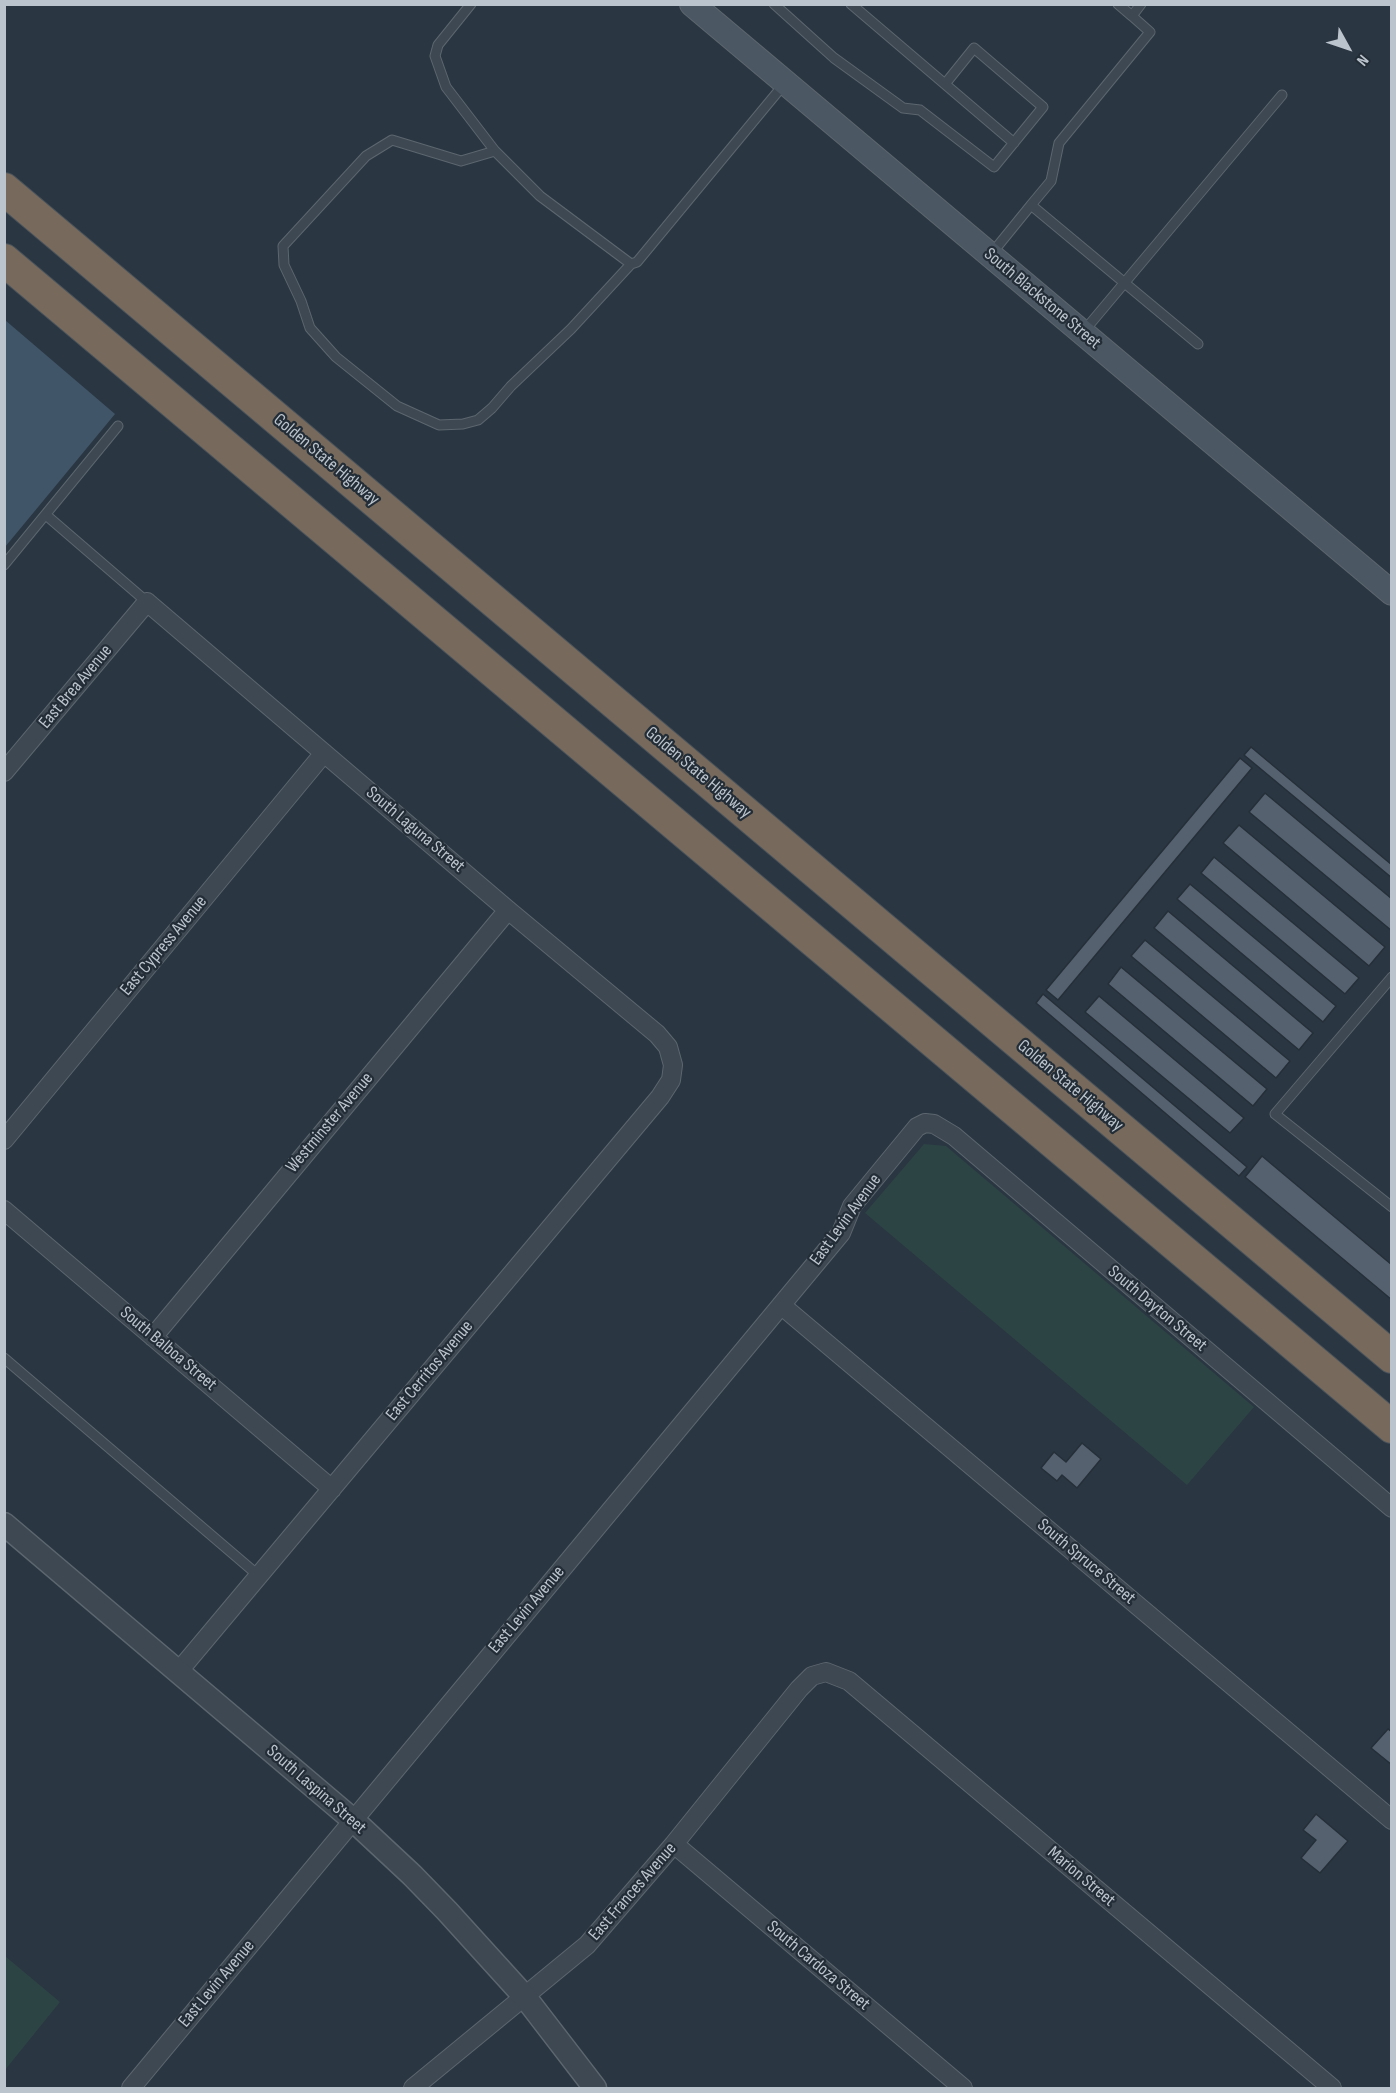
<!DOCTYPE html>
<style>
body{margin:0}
#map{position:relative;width:1396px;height:2093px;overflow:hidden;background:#2a3642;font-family:"Sofia Sans Condensed",sans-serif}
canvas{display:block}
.frame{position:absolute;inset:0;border:6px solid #bbc3cc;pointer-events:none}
.north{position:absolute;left:1318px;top:18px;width:60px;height:60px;-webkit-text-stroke:4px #232d37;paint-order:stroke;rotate:130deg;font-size:16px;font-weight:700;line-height:24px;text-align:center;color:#bbc3cc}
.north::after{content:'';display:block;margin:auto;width:21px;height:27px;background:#bbc3cc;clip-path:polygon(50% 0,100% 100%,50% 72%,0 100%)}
</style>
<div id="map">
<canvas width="1396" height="2093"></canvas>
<div class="frame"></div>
<div class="north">N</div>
</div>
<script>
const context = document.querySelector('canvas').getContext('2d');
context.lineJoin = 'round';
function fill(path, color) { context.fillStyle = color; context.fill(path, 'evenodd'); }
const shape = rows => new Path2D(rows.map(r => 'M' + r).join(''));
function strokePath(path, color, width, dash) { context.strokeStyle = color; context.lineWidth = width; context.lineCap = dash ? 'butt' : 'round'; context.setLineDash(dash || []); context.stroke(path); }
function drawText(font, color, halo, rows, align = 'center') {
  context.font = font + ' "Sofia Sans Condensed",sans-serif'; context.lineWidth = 4.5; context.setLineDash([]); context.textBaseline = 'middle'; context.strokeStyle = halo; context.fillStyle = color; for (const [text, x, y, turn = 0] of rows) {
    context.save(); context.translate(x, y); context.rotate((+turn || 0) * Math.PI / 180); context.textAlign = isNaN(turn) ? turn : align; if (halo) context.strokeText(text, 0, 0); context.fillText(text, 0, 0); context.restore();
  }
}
fill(shape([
 [924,1144,946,1146,1254,1407,1187,1485,865,1213],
 [5,1956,60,2002,5,2070]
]), '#2d4444');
fill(shape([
 [5,320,115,414,5,547]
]), '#415569');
const building = shape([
 [1251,747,1392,865,1392,878,1244,755,1251,747],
 [1240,758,1252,768,1058,1000,1046,990,1240,758],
 [1265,793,1392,899,1392,931,1249,812,1265,793],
 [1239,825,1385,947,1369,966,1223,843,1239,825],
 [1214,857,1359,978,1345,994,1201,873,1214,857],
 [1190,884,1336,1006,1323,1022,1177,899,1190,884],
 [1168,911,1313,1033,1299,1050,1154,928,1168,911],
 [1145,940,1290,1061,1276,1078,1131,956,1145,940],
 [1121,967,1267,1089,1253,1106,1108,984,1121,967],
 [1043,994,1247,1167,1239,1176,1036,1003,1043,994],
 [1099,996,1244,1118,1230,1133,1085,1012,1099,996],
 [1262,1156,1392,1265,1392,1300,1245,1177,1262,1156],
 [1082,1443,1101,1459,1077,1488,1062,1475,1057,1481,1041,1468,1054,1452,1066,1462,1082,1443],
 [1388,1729,1392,1732,1392,1765,1371,1748,1388,1729],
 [1316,1814,1348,1841,1320,1873,1301,1858,1316,1840,1303,1830,1316,1814]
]);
fill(building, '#55616f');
strokePath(building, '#252f39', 1.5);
const service = shape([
 [471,4,438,45,435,56,446,87,495,151,540,196,631,264,637,262,785,83],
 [774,4,834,58,903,108,920,110,994,167,1043,107,974,48,945,84],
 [851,4,1014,143],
 [1118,4,1132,16,1141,4],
 [495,151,461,161,392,140,366,156,283,246,284,265,301,301,310,328,336,357,397,406,439,425,463,424,478,420,492,408,511,386,571,329,631,264],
 [1031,205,1051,181,1059,143,1150,32,1132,16],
 [992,253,1031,205,1198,344],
 [1084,331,1282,95],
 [46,515,147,602],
 [4,565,118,426],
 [1392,977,1275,1114,1392,1207],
 [4,1358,259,1576]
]);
const minor = shape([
 [4,772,147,602,508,910,657,1034,668,1047,673,1065,671,1080,660,1097,178,1672],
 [4,1140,324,753],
 [4,1210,332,1489],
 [781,1305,1392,1820],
 [153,1337,508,910],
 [674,1844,963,2088],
 [131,2088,841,1233,852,1206,917,1127,925,1123,934,1124,954,1136,1392,1508],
 [413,2088,587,1945,674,1844,799,1689,812,1676,826,1672,849,1681,1332,2088]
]);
const tertiary = shape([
 [4,1524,353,1820,412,1875,447,1911,525,1997,595,2088]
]);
const secondary = shape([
 [692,4,1392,593]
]);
const motorway = shape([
 [4,189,1392,1357],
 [4,260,1392,1427]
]);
strokePath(service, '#5c666f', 11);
strokePath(minor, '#5c666f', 20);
strokePath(tertiary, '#5c666f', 25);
strokePath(secondary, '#5c666f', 26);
strokePath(motorway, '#49535c', 34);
strokePath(service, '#3e4852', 9);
strokePath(minor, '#3e4852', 18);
strokePath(tertiary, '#3e4852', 22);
strokePath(secondary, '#4c5764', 24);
strokePath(motorway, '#776a5c', 32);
drawText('18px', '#bbc3cc', '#232d37', [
 ["South Blackstone Street",1042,299,40],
 ["Golden State Highway",326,460,40],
 ["East Brea Avenue",76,687,-50],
 ["Golden State Highway",698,773,40],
 ["South Laguna Street",415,830,40],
 ["East Cypress Avenue",164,946,-50],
 ["Golden State Highway",1070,1086,40],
 ["Westminster Avenue",330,1123,-50],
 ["East Levin Avenue",846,1220,-54],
 ["South Dayton Street",1157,1309,40],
 ["South Balboa Street",168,1349,40],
 ["East Cerritos Avenue",430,1371,-50],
 ["South Spruce Street",1086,1562,40],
 ["East Levin Avenue",527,1610,-50],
 ["South Laspina Street",316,1790,41],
 ["Marion Street",1081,1877,40],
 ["East Frances Avenue",633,1892,-49],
 ["South Cardoza Street",818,1966,40],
 ["East Levin Avenue",217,1984,-50]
]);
</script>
